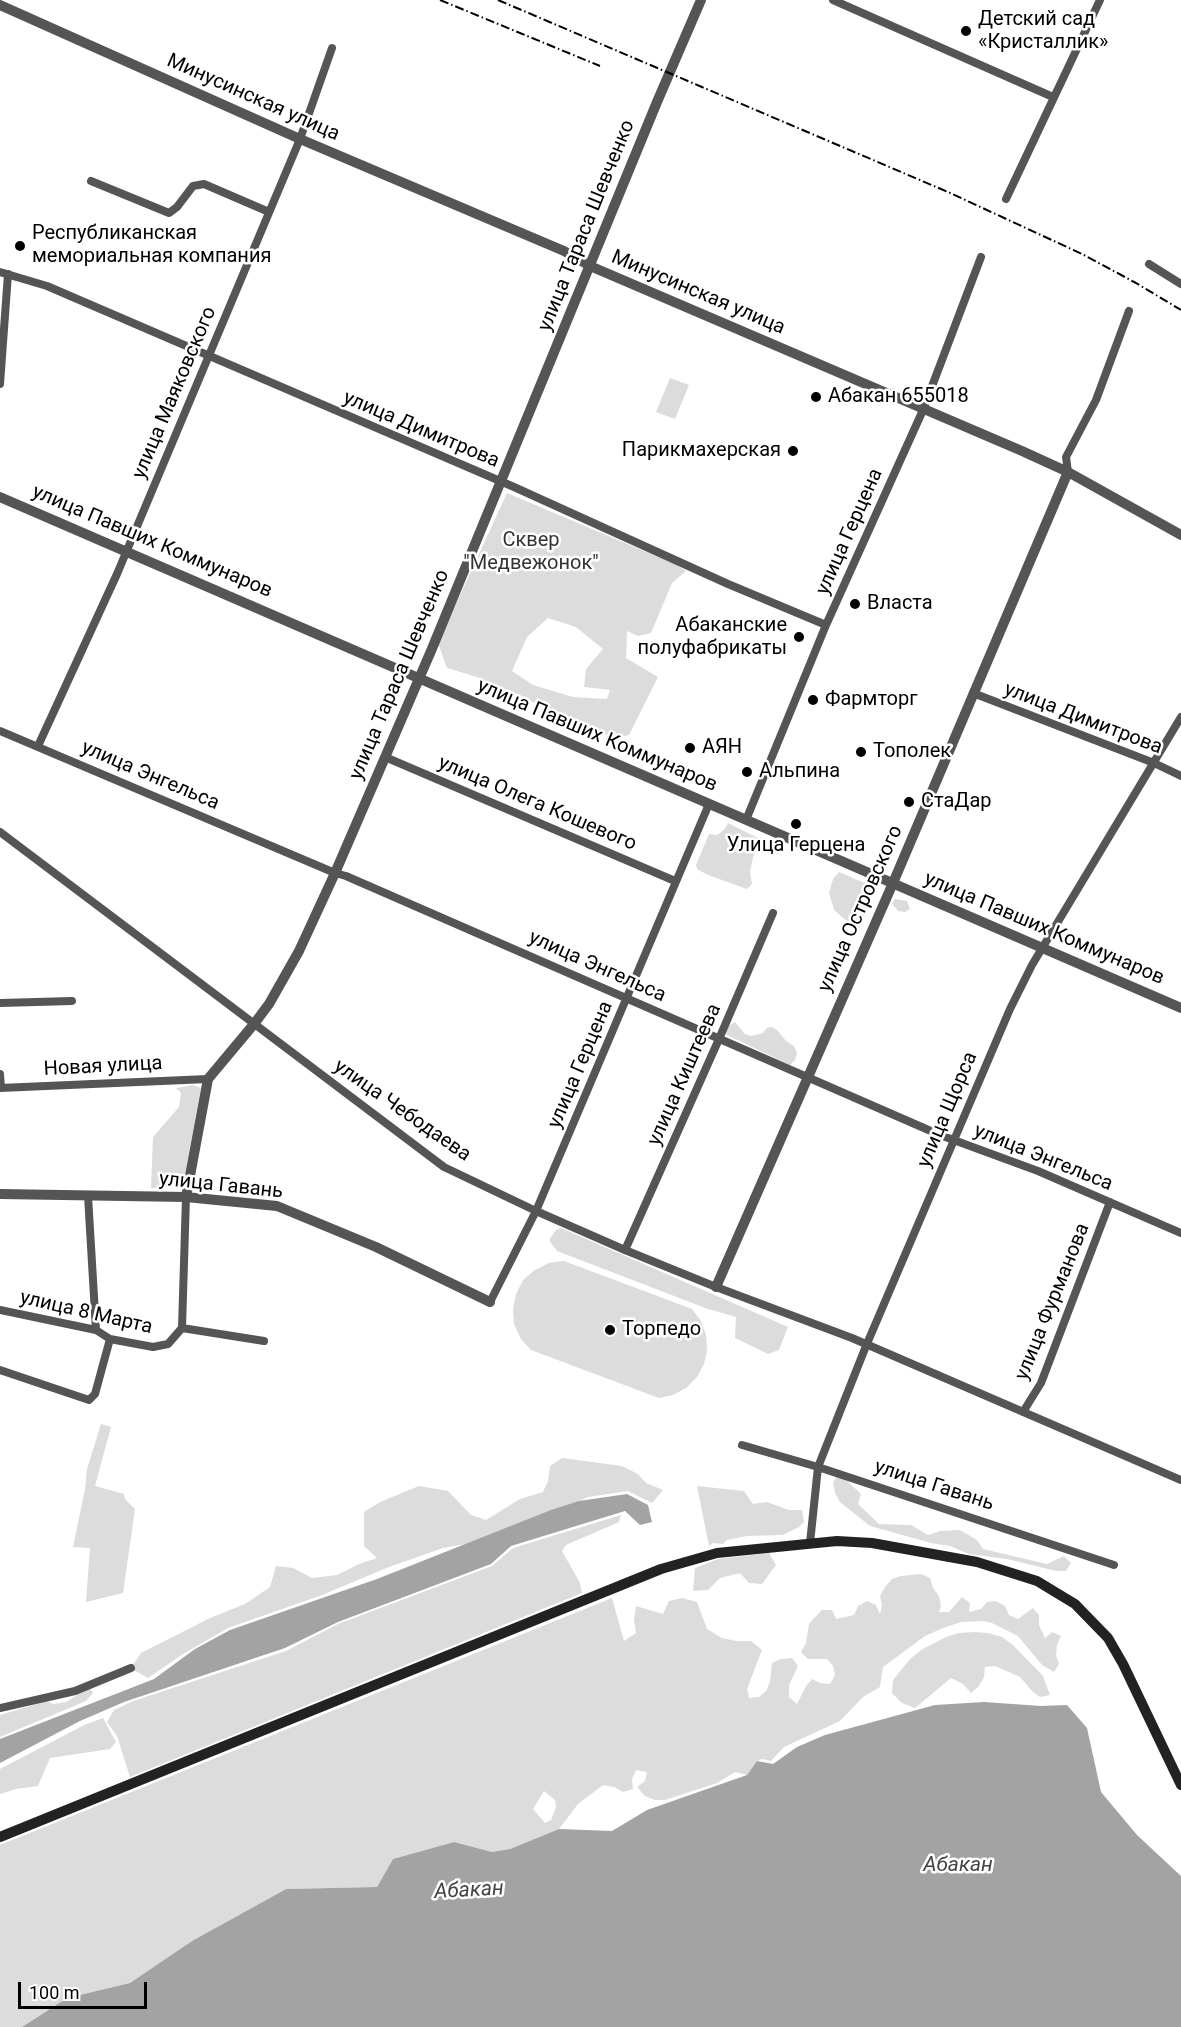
<!DOCTYPE html>
<meta charset="utf-8">
<style>
body{margin:0}
#map{position:relative;width:1181px;height:2027px;overflow:hidden;background:#fff;font-family:Roboto,sans-serif}
canvas{display:block}
.scale{position:absolute;left:18px;top:1982px;width:129px;height:27px;box-sizing:border-box;border:3px solid #000;border-top:0;padding-left:8px;font-size:18px;line-height:21px;white-space:nowrap;color:#000;-webkit-text-stroke:4px #fff;paint-order:stroke}
</style>
<div id="map">
<canvas width="1181" height="2027"></canvas>
<div class="scale">100 m</div>
</div>
<script>
const context = document.querySelector('canvas').getContext('2d');
context.lineJoin = 'round';
function fill(path, color) { context.fillStyle = color; context.fill(path, 'evenodd'); }
const shape = rows => new Path2D(rows.map(r => 'M' + r).join(''));
function strokePath(path, color, width, dash) { context.strokeStyle = color; context.lineWidth = width; context.lineCap = dash ? 'butt' : 'round'; context.setLineDash(dash || []); context.stroke(path); }
function drawText(font, color, halo, rows, align = 'center') {
  context.font = font + ' Roboto,sans-serif'; context.lineWidth = 5; context.setLineDash([]); context.textBaseline = 'middle'; context.strokeStyle = halo; context.fillStyle = color; for (const [text, x, y, turn = 0] of rows) {
    context.save(); context.translate(x, y); context.rotate((+turn || 0) * Math.PI / 180); context.textAlign = isNaN(turn) ? turn : align; if (halo) context.strokeText(text, 0, 0); context.fillText(text, 0, 0); context.restore();
  }
}
fill(shape([
 [670,378,689,385,675,419,656,412],
 [507,493,677,565,686,571,672,583,651,633,638,636,627,631,626,658,658,677,629,735,613,738,477,677,447,668,438,643],
 [548,618,576,627,603,649,586,669,584,687,610,690,607,699,573,697,533,685,512,671,527,637],
 [728,823,758,838,760,844,753,857,750,872,752,884,747,889,708,875,697,869,696,865,709,834,717,835,724,830],
 [839,872,876,888,858,931,834,910,832,903,829,893,833,879],
 [895,899,907,901,910,909,905,912,898,911,892,904],
 [735,1022,745,1034,751,1036,763,1033,767,1028,772,1027,777,1030,786,1041,794,1046,797,1053,795,1060,790,1065,727,1035,725,1031,727,1027],
 [193,1085,201,1088,184,1178,168,1188,151,1188,153,1137,179,1107,181,1093,176,1088],
 [561,1228,788,1327,779,1350,768,1354,735,1338,736,1317,708,1309,557,1251,549,1240,556,1230],
 [564,1261,692,1309,701,1321,706,1335,707,1350,704,1364,697,1377,686,1388,673,1395,659,1398,531,1350,521,1339,514,1324,513,1309,516,1294,523,1280,535,1270,549,1263],
 [101,1424,111,1427,95,1486,124,1494,125,1499,135,1509,123,1593,86,1602,90,1548,73,1547,85,1489,87,1469],
 [562,1458,622,1466,638,1474,646,1483,663,1490,652,1503,628,1491,588,1497,561,1510,487,1540,443,1548,389,1567,322,1595,228,1628,183,1654,148,1678,134,1670,134,1663,141,1653,210,1618,245,1604,270,1587,276,1566,293,1568,312,1578,337,1575,359,1564,377,1558,364,1546,364,1512,380,1502,419,1486,448,1491,471,1515,486,1520,520,1499,543,1492,548,1481,550,1466],
 [837,1475,846,1480,861,1494,858,1504,879,1524,911,1525,928,1535,940,1531,960,1530,977,1540,983,1549,1047,1564,1064,1556,1071,1563,1066,1571,1056,1571,1007,1559,969,1554,950,1546,931,1543,870,1526,840,1502,835,1493,833,1483],
 [697,1486,744,1491,753,1504,767,1502,789,1510,802,1510,804,1522,799,1527,783,1535,747,1536,727,1540,723,1544,713,1543,709,1546],
 [621,1515,619,1522,566,1545,562,1551,580,1583,582,1593,130,1777,117,1736,107,1722,114,1710,133,1701,286,1651,338,1624,492,1566,513,1548],
 [769,1553,776,1565,762,1584,749,1583,740,1573,720,1578,708,1590,693,1591,695,1568,718,1559],
 [921,1574,930,1578,933,1588,939,1596,941,1606,939,1612,949,1612,962,1597,970,1603,969,1612,981,1609,987,1602,996,1601,1005,1606,1009,1615,1018,1619,1033,1608,1039,1615,1039,1625,1045,1638,1052,1632,1061,1636,1057,1645,1056,1655,1059,1664,1054,1672,1042,1665,1018,1636,992,1623,982,1621,961,1622,943,1628,925,1636,883,1667,880,1687,863,1697,840,1721,784,1747,771,1761,762,1759,757,1761,747,1775,735,1772,717,1783,665,1800,655,1800,645,1796,637,1787,645,1781,647,1772,636,1770,632,1779,633,1789,623,1792,614,1787,603,1785,578,1804,559,1829,510,1849,492,1852,454,1842,393,1859,377,1887,286,1889,192,1941,130,1983,67,1998,22,2027,0,2027,0,1845,612,1598,624,1641,636,1633,634,1620,636,1606,663,1614,669,1601,682,1598,697,1602,707,1629,722,1638,736,1641,751,1641,762,1650,747,1689,749,1698,759,1697,766,1691,770,1682,772,1663,781,1659,792,1658,798,1666,789,1685,789,1697,797,1704,806,1686,812,1679,820,1683,830,1684,835,1675,833,1666,827,1659,808,1659,801,1652,806,1643,809,1624,815,1617,822,1610,832,1610,836,1619,854,1615,858,1606,867,1601,876,1605,880,1614,882,1605,880,1596,885,1587,892,1579,901,1576],
 [544,1791,555,1800,556,1807,551,1820,545,1823,533,1809],
 [974,1632,988,1633,1002,1637,1013,1645,1043,1676,1050,1695,1040,1697,1033,1692,1020,1677,995,1666,985,1667,984,1677,979,1686,971,1693,963,1684,951,1678,915,1708,902,1703,892,1693,893,1680,910,1659,921,1650,946,1637,959,1633],
 [83,1688,90,1688,93,1693,86,1701,0,1737,0,1715,47,1701,53,1704,66,1702,77,1695],
 [103,1718,116,1742,110,1749,50,1758,38,1786,16,1789,0,1794,0,1769,84,1725]
]), '#dcdcdc');
fill(shape([
 [627,1494,648,1505,652,1522,640,1525,625,1511,511,1546,491,1564,338,1622,285,1648,124,1702,80,1721,0,1763,0,1739,154,1679,195,1649,230,1630,377,1579,551,1510,579,1501],
 [984,1702,1041,1706,1067,1705,1087,1728,1101,1792,1137,1835,1181,1876,1181,2027,22,2027,67,1998,130,1983,192,1941,286,1889,377,1887,393,1859,454,1842,492,1852,510,1849,559,1829,612,1831,647,1810,747,1775,757,1761,773,1764,797,1747,825,1735,935,1705]
]), '#a3a3a3');
strokePath(shape([
 [833,0,1053,97],
 [91,181,169,213,177,207,193,186,204,184,269,212],
 [1006,199,1100,0],
 [1149,264,1181,284],
 [0,272,47,286,514,487,728,584,826,625],
 [0,384,8,274],
 [1068,472,1066,457,1096,400,1129,311],
 [973,693,1154,763,1181,776],
 [0,731,335,873,346,876,940,1135,1038,1171,1181,1233],
 [38,746,117,574,300,139,332,48],
 [385,757,675,881],
 [746,820,826,625,923,410,981,257],
 [0,832,444,1167,536,1211,625,1250,716,1287,852,1338,1181,1480],
 [0,1003,72,1001],
 [0,1074,1,1088],
 [0,1088,208,1079],
 [88,1196,96,1330],
 [625,1250,719,1039,773,913],
 [490,1302,536,1211,709,804],
 [0,1310,96,1330,110,1339,153,1347,168,1344,182,1328,264,1341],
 [182,1328,186,1197],
 [0,1370,89,1400,95,1394,110,1339],
 [1023,1412,1041,1383,1110,1202],
 [742,1445,818,1467,1114,1565],
 [810,1543,818,1467,866,1346,1010,1009,1032,965,1181,717],
 [0,1708,75,1691,131,1668]
]), '#555', 8);
strokePath(shape([
 [0,5,300,139,564,251,590,266,1022,451,1068,472,1181,535],
 [0,497,1181,1008],
 [0,1194,186,1197,277,1206,376,1247,490,1302],
 [186,1197,208,1079,254,1024,269,1004,299,951,335,873,431,651,657,102,701,0],
 [716,1287,893,883,1068,472]
]), '#555', 10);
strokePath(shape([
 [0,1837,661,1569,717,1553,837,1541,872,1543,977,1562,1037,1581,1075,1604,1108,1638,1123,1664,1181,1785]
]), '#222', 10);
strokePath(shape([
 [440,0,600,66],
 [498,0,948,192,1082,254,1136,283,1181,310]
]), '#000', 2, [9, 3, 1.5, 3]);
for (const [x, y, r, color] of [
 [966,31,6,"#000"],
 [20,246,6,"#000"],
 [816,397,6,"#000"],
 [793,451,6,"#000"],
 [855,604,6,"#000"],
 [799,637,6,"#000"],
 [813,700,6,"#000"],
 [690,748,6,"#000"],
 [861,752,6,"#000"],
 [747,772,6,"#000"],
 [909,802,6,"#000"],
 [796,824,6,"#000"],
 [610,1330,6,"#000"]
]) { const dot = new Path2D(); dot.arc(x, y, r, 0, 2 * Math.PI); context.fillStyle = color; context.fill(dot); strokePath(dot, '#fff', 2); }
drawText('20px', '#000', '#fff', [
 ["Детский сад",978,20],
 ["«Кристаллик»",978,43],
 ["Республиканская",32,234],
 ["мемориальная компания",32,257],
 ["Абакан 655018",828,397],
 ["Парикмахерская",781,451,"right"],
 ["Власта",867,604],
 ["Абаканские",787,626,"right"],
 ["полуфабрикаты",787,649,"right"],
 ["Фармторг",825,700],
 ["АЯН",702,748],
 ["Тополек",873,752],
 ["Альпина",759,772],
 ["СтаДар",921,802],
 ["Улица Герцена",796,846,"center"],
 ["Торпедо",622,1330]
], 'left');
drawText('20px', '#000', '#fff', [
 ["Минусинская улица",253,98,24],
 ["улица Тараса Шевченко",587,226,-68],
 ["Минусинская улица",698,293,23],
 ["улица Маяковского",175,393,-67],
 ["улица Димитрова",421,430,23],
 ["улица Герцена",850,532,-66],
 ["улица Павших Коммунаров",152,542,23],
 ["улица Тараса Шевченко",400,675,-67],
 ["улица Димитрова",1083,719,21],
 ["улица Павших Коммунаров",597,736,23],
 ["улица Энгельса",150,776,23],
 ["улица Олега Кошевого",537,804,23],
 ["улица Островского",861,909,-66],
 ["улица Павших Коммунаров",1044,929,23],
 ["улица Энгельса",597,967,24],
 ["улица Герцена",581,1065,-67],
 ["Новая улица",103,1067,-3],
 ["улица Киштеева",685,1075,-66],
 ["улица Щорса",948,1110,-67],
 ["улица Чебодаева",402,1111,35],
 ["улица Энгельса",1043,1158,22],
 ["улица Гавань",221,1186,6],
 ["улица Фурманова",1053,1302,-68],
 ["улица 8 Марта",86,1313,13],
 ["улица Гавань",934,1486,18]
]);
drawText('20px', '#333', '#fff', [
 ["Сквер",531,541],
 ["\"Медвежонок\"",531,564]
]);
drawText('italic 21px', '#444', '#fff', [
 ["Абакан",958,1866],
 ["Абакан",469,1891,-3]
]);
</script>
